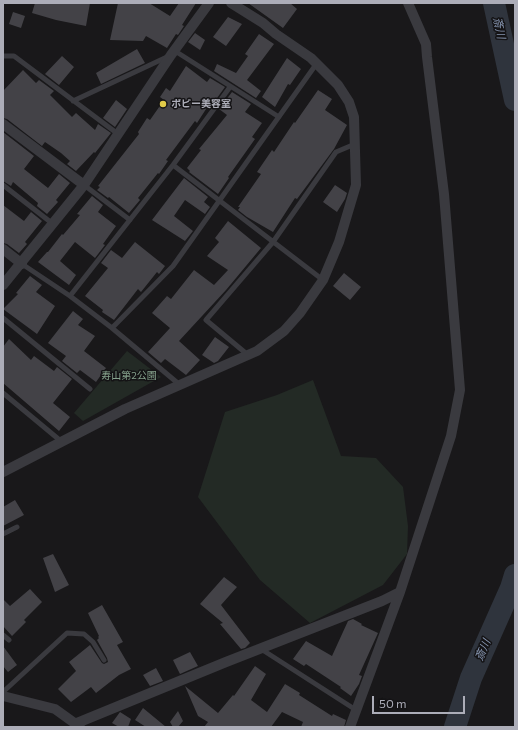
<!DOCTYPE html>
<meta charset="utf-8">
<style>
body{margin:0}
#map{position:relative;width:518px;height:730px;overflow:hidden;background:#19181a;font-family:Commissioner,sans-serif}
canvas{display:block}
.frame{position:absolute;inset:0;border:4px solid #acadb8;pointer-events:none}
.scale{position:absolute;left:372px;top:696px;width:93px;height:18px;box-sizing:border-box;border:2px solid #acadb8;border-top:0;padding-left:5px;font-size:12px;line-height:14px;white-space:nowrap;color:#acadb8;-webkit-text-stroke:3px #141315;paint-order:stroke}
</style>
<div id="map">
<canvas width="518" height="730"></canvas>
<div class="frame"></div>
<div class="scale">50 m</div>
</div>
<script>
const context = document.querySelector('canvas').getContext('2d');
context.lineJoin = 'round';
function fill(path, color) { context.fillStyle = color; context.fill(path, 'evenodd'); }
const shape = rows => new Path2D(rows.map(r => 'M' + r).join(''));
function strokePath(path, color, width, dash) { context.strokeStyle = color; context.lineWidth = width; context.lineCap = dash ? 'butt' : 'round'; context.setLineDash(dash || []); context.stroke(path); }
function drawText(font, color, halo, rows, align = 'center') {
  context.font = font + ' Commissioner,"Noto Sans JP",sans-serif'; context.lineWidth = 3; context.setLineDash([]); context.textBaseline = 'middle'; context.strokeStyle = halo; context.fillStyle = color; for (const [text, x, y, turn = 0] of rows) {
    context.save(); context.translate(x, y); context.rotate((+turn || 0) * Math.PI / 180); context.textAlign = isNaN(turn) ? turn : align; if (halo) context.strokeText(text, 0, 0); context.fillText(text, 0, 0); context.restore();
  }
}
fill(shape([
 [127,351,161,377,83,421,74,413],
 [313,380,341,456,376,458,403,487,408,526,407,554,383,585,310,623,260,580,198,497,225,412,277,395]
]), '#232a25');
strokePath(shape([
 [494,3,515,100],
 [455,727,471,678,511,588,515,575]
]), '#2f343d', 22);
fill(shape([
 [35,3,90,3,86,26,56,20,32,13],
 [118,3,149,3,170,16,179,3,196,3,182,25,184,26,178,35,176,34,167,48,146,36,143,41,110,40],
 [248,3,290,3,297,9,283,28],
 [13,12,25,16,21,28,9,24],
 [228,17,242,24,226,46,213,37],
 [195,33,205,40,200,50,188,42],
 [259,34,274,44,247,80,261,91,256,98,214,71,217,64,236,73,248,56,245,54],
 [137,49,145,63,101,84,96,73],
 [62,56,74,67,59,85,45,74],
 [287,58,301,69,290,85,288,84,275,107,262,97],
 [186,66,207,82,210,78,225,87,212,105,208,106,197,123,195,121,166,160,168,161,159,174,158,173,138,198,140,200,129,213,109,197,108,198,97,190,100,187,98,186,139,134,138,132,147,118,150,120,164,100,160,97,166,88,170,91],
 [23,70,36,83,39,80,54,91,50,95,72,117,76,113,95,130,98,124,111,133,95,153,94,152,76,171,67,164,70,161,61,153,45,142,42,146,7,119,3,118,3,91],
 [318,90,332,99,325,110,347,125,334,149,297,199,295,198,273,232,247,217,238,210,240,207,238,207,261,174,257,172,272,150,274,152,294,122,295,123],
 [232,92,251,104,245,112,262,123,252,137,255,139,228,177,229,178,218,194,189,172,190,171,187,168,201,150,199,149,227,115,219,109],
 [116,100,127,109,115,127,103,118],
 [3,132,34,156,24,169,48,188,59,174,70,183,56,200,58,202,47,214,37,206,38,203,13,182,11,186,3,181],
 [184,178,208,197,204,202,210,207,205,214,185,200,174,216,193,231,185,241,152,220],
 [335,185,347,193,345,199,337,212,323,202],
 [92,196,103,205,98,212,116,226,103,244,105,245,95,258,75,242,60,261,76,275,69,285,38,262,47,252,48,252,62,234,63,235,80,215,77,214],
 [3,205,24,221,31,212,42,221,25,242,27,244,19,253,7,244,3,243],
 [228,221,261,248,226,290,179,341,200,360,186,375,165,359,161,363,148,352,170,328,152,313,167,296,171,299,194,270,214,285,228,270,207,256,219,242,215,238],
 [135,242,165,266,159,274,157,272,141,292,138,289,114,320,102,312,103,310,85,296,108,268,101,263,111,250,122,258],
 [344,273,361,287,350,300,333,286],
 [30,276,42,285,36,292,55,306,37,334,3,309,18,294,16,293],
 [73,311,83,319,78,325,95,336,84,351,106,368,96,382,80,370,77,373,62,361,66,356,48,343],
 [215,337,229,347,218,361,214,363,202,355],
 [9,339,31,360,34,356,54,371,57,367,72,379,53,403,70,417,59,431,3,383,3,347],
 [15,500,24,515,3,526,3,507],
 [53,554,69,585,55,592,43,558],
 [224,577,237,587,221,605,250,643,245,648,241,649,220,624,223,623,200,604],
 [30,589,42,602,24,620,26,622,12,636,3,626,3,599,10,606],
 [102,605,123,642,117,645,131,669,119,675,96,693,91,687,71,702,58,689,76,671,69,662,90,645,102,663,104,664,108,662,107,658,97,640,99,638,98,637,99,636,88,613],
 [353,619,362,624,361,625,378,633,359,675,362,676,359,684,351,696,340,688,341,687,306,664,304,666,293,659,306,641,332,656,348,621],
 [3,646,17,665,8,672,3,666],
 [190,652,198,666,180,674,173,660],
 [255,666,266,674,251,700,267,712,285,684,300,693,299,695,332,716,333,714,346,720,344,727,301,727,303,722,282,712,271,727,204,727,208,722,198,716,185,686,218,713,233,695,234,696],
 [156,668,163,681,150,686,143,675],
 [143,708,166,727,146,727,135,720],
 [178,711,183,721,178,727,173,727,170,722],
 [120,712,131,719,128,727,119,727,112,723]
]), '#434247');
strokePath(shape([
 [175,51,279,117],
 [3,56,14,56,118,134],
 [73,101,167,57],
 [173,165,323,280],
 [3,185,53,224],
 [84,185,130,220],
 [22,264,70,296,112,328,180,385],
 [70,296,173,165,230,87],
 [3,318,90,389],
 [112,328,173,266,317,63],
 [248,355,206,320,273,242,336,152,355,144],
 [3,393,62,442],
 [3,534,17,527],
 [3,635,9,640],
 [261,649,356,710],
 [3,692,67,633,84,634,93,642,104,660]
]), '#3a3a3f', 5);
strokePath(shape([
 [3,124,84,185],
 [3,249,22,264],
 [3,285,84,185,171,55,209,3],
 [3,472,125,409,257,351,284,331,300,313,323,280,339,242,356,185,354,117,349,102,338,85,311,58,276,34,263,23,231,3],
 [3,696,55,709,80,727],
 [77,723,226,662,382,601,400,592],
 [350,727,400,592,451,436,460,390,444,194,427,57,426,44,408,3]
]), '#3a3a3f', 10);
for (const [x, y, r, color] of [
 [163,104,4,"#e1cb49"]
]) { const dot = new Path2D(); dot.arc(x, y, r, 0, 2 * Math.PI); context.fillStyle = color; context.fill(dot); strokePath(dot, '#141315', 1.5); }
drawText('bold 10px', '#acadb8', '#141315', [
 ["ポピー美容室",171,104]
], 'left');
drawText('10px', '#85a18c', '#141315', [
 ["寿山第2公園",129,376]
]);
drawText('italic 11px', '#8695b0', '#141315', [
 ["斎川",499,28,78],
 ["斎川",483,650,-67]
]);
</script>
